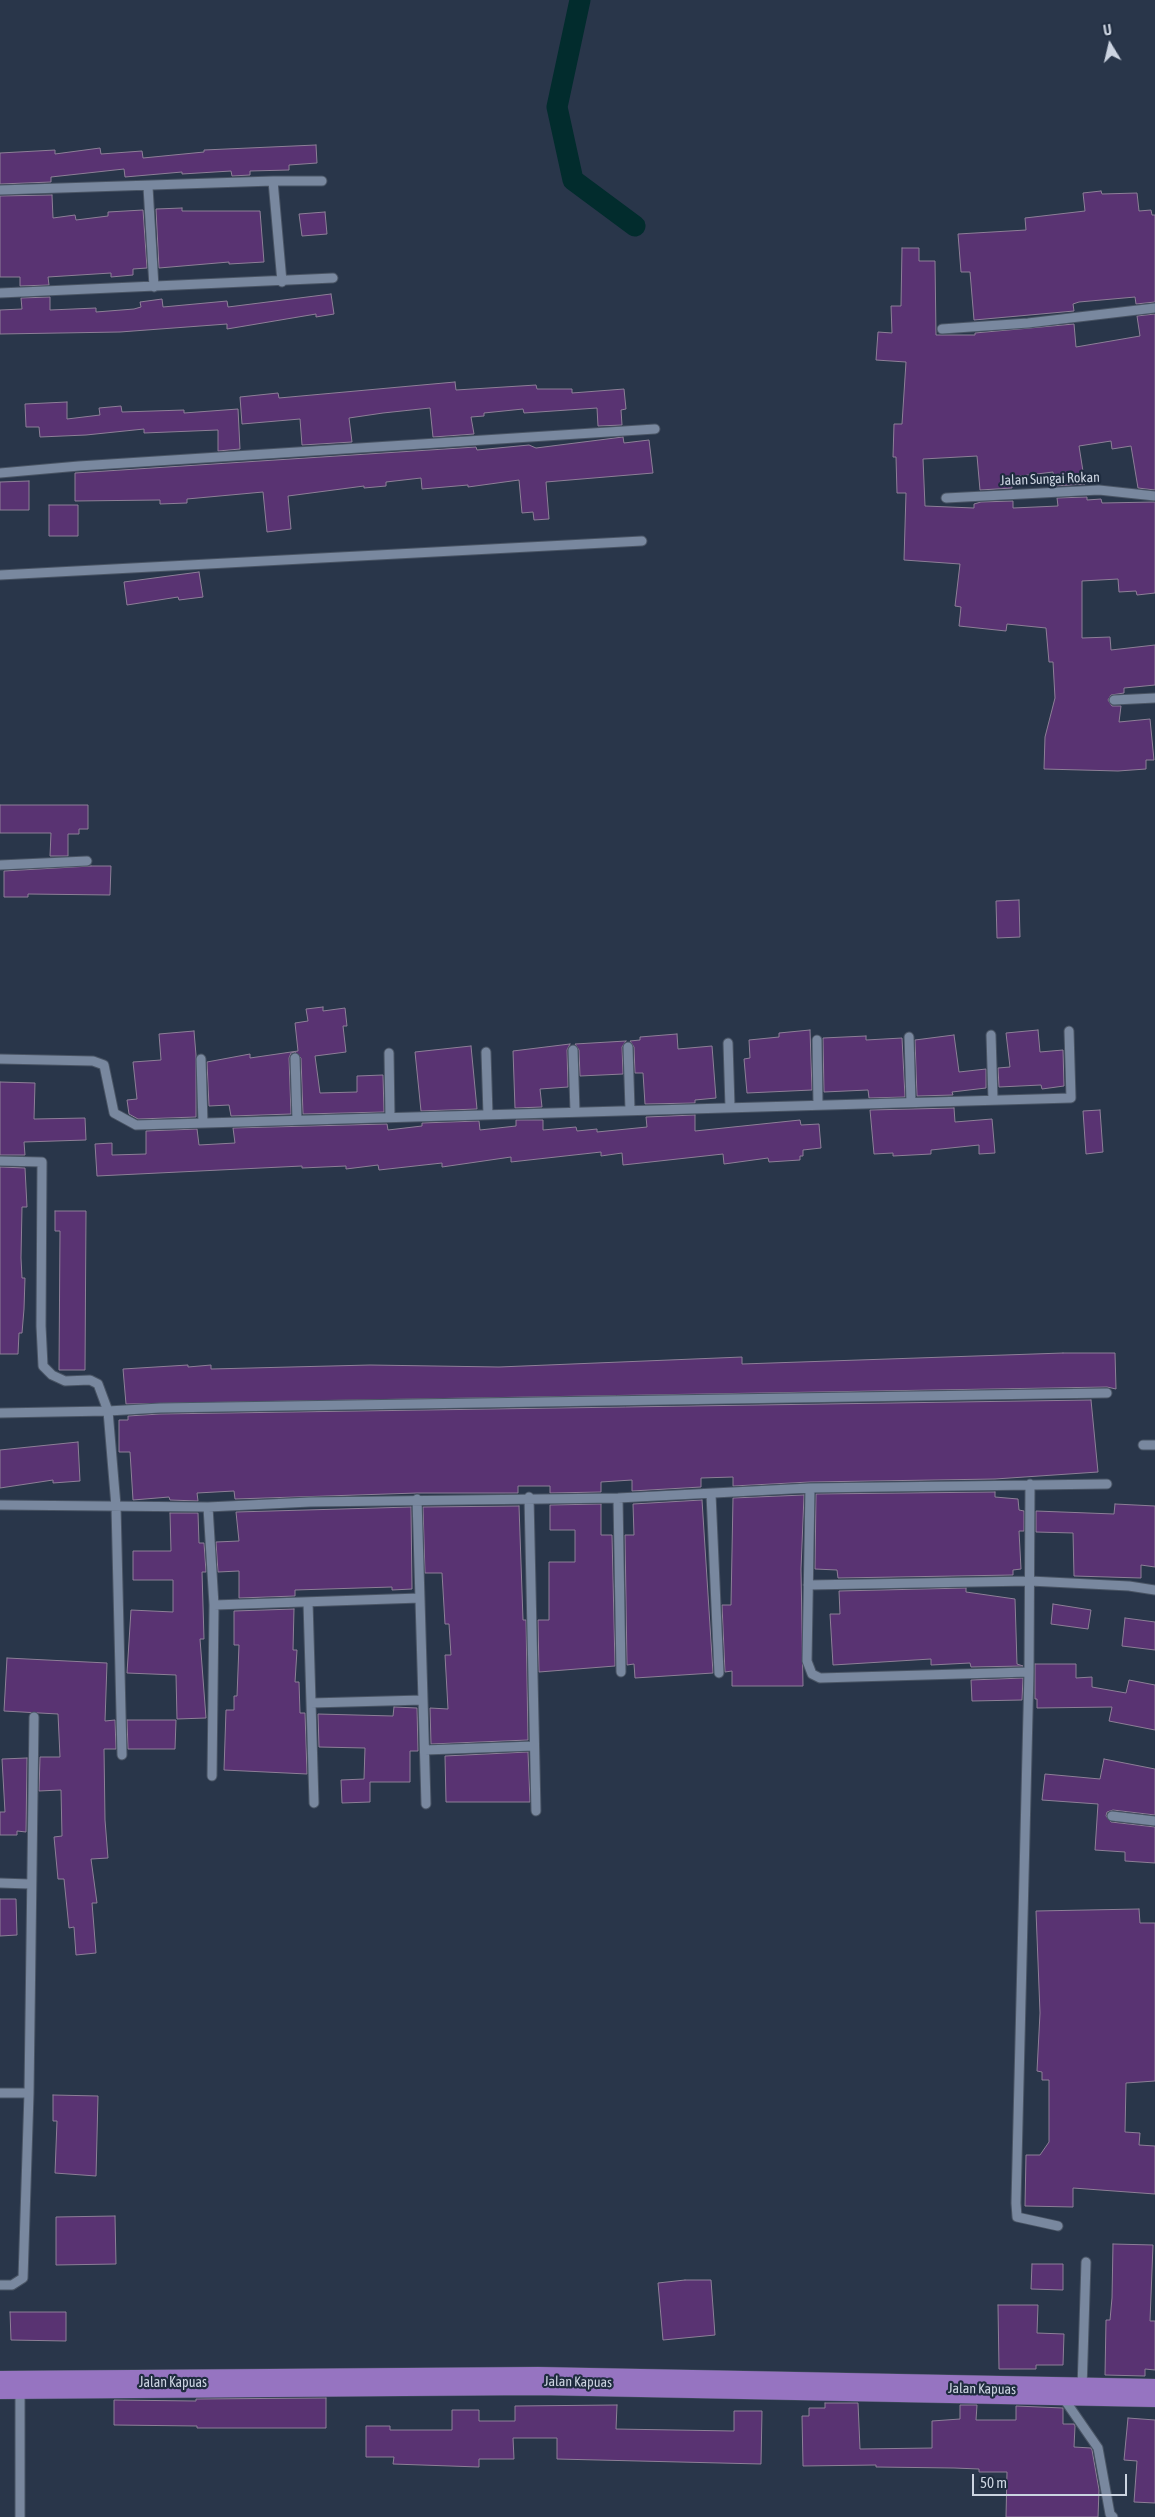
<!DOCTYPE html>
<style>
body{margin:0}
#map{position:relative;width:1155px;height:2517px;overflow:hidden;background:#29364a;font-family:"Asap Condensed",sans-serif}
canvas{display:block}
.north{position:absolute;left:1085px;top:20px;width:50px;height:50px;-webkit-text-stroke:4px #1f2c3f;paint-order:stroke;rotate:351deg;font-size:14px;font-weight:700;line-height:20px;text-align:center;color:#ccd4e1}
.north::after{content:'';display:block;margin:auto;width:18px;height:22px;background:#ccd4e1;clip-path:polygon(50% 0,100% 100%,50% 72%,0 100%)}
.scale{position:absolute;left:972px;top:2474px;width:155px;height:22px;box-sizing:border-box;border:2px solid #ccd4e1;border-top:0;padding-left:6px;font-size:15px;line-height:18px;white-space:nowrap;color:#ccd4e1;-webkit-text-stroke:4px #1f2c3f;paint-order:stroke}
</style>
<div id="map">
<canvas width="1155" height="2517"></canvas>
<div class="north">U</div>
<div class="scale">50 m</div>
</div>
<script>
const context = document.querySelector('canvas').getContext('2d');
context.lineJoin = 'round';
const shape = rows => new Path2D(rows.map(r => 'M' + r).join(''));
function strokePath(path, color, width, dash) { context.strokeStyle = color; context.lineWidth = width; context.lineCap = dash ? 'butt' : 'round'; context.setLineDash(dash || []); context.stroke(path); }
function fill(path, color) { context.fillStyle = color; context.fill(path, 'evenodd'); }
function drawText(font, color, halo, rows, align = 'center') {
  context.font = font + ' "Asap Condensed",sans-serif'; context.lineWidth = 4.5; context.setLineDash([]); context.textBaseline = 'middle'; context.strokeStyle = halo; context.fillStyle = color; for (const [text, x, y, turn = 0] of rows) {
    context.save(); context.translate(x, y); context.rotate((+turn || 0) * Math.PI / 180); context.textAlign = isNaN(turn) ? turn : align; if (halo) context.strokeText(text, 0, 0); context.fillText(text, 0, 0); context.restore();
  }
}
strokePath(shape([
 [580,0,557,107,573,180,635,226]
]), '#022c2d', 21);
const building = shape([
 [316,145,317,163,289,165,289,170,250,171,250,175,232,176,231,171,182,174,182,172,125,177,124,169,51,177,51,182,0,184,0,153,55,150,55,154,100,148,101,154,142,151,143,158,204,152,204,150,316,145],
 [1101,191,1102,194,1137,193,1139,211,1151,210,1152,215,1155,215,1155,302,1136,304,1135,297,1079,302,1073,304,1074,311,974,320,970,272,961,272,958,234,1026,230,1025,218,1085,211,1083,193,1101,191],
 [52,195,53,218,75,215,76,220,108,216,108,212,143,210,147,268,133,269,133,275,111,277,111,273,48,277,49,285,20,286,20,277,0,277,0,196,52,195],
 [182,208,182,211,260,211,264,262,229,264,229,262,159,268,156,209,182,208],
 [325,212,327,234,302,236,299,214,325,212],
 [902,248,919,248,919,261,935,261,936,335,975,335,975,333,1074,324,1076,347,1140,336,1137,316,1155,314,1155,490,1138,488,1131,446,1112,449,1111,441,1079,446,1085,484,1055,486,1053,472,1012,477,1012,488,980,490,977,456,923,459,925,506,974,508,974,504,981,502,1013,501,1013,508,1058,506,1057,498,1087,497,1087,500,1101,499,1102,503,1155,502,1155,593,1137,595,1136,591,1119,592,1118,579,1082,581,1082,638,1110,637,1111,650,1155,645,1155,685,1124,688,1124,693,1111,695,1108,700,1112,706,1121,706,1119,722,1150,719,1154,760,1146,760,1146,769,1118,771,1044,769,1045,737,1055,698,1053,662,1049,662,1046,628,1007,624,1006,631,959,626,961,607,955,606,960,564,904,560,906,493,897,493,896,457,893,457,894,424,902,424,906,362,876,360,878,332,892,333,891,306,901,306,902,248],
 [331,294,334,314,316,317,316,314,227,329,227,324,120,332,0,334,0,310,22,309,21,298,50,297,50,310,96,308,96,312,134,309,141,307,140,302,162,299,163,307,227,301,228,307,331,294],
 [455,382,456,390,536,385,537,389,572,389,572,393,624,389,626,409,621,410,622,425,598,426,597,408,524,413,523,409,484,413,484,416,471,417,474,434,433,437,430,408,383,413,349,418,352,442,302,445,300,419,242,424,240,397,278,393,279,398,455,382],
 [67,402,67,419,100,415,99,408,121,406,122,412,184,410,184,413,238,409,240,449,218,451,218,430,144,433,144,429,86,435,40,437,39,427,26,427,25,404,67,402],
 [623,437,624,443,649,440,653,473,546,482,549,519,534,520,533,512,522,513,519,480,468,487,468,485,422,489,421,478,386,482,386,486,364,488,364,486,288,496,291,529,267,532,263,492,187,499,187,503,160,504,160,500,75,501,75,473,476,447,477,450,529,445,536,448,623,437],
 [29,481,29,510,0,510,0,482,29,481],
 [49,505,78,505,78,536,49,536,49,505],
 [199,572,203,597,179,600,178,597,127,605,124,582,199,572],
 [0,805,88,805,88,829,79,829,79,834,68,834,68,856,50,856,51,833,0,833,0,805],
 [91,866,111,866,110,895,28,894,28,897,4,897,4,871,91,866],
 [1019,900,1020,937,997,938,996,901,1019,900],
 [323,1007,323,1011,345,1008,347,1026,343,1026,346,1052,315,1056,320,1093,357,1092,357,1076,383,1075,384,1112,303,1114,301,1058,295,1052,291,1053,289,1058,291,1114,231,1116,229,1105,209,1106,207,1062,250,1054,250,1058,298,1051,295,1023,308,1021,306,1009,323,1007],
 [810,1030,812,1090,747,1093,744,1059,750,1058,749,1040,779,1037,779,1033,810,1030],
 [1038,1030,1040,1052,1063,1050,1064,1086,1042,1089,1041,1085,999,1087,998,1068,1010,1067,1006,1033,1038,1030],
 [194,1031,196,1055,196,1117,138,1119,129,1114,127,1100,137,1099,133,1062,161,1060,159,1034,194,1031],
 [677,1034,678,1049,712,1046,716,1098,695,1100,695,1103,645,1104,643,1073,635,1073,634,1047,630,1041,640,1040,640,1037,677,1034],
 [954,1035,959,1072,986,1069,986,1088,952,1092,953,1095,917,1096,915,1040,954,1035],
 [866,1036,866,1040,902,1038,905,1097,869,1098,868,1090,824,1092,823,1038,866,1036],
 [626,1041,622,1047,623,1074,580,1076,579,1050,575,1044,626,1041],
 [570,1044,567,1050,568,1087,540,1089,542,1107,515,1108,513,1051,570,1044],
 [471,1046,477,1109,421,1111,415,1052,471,1046],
 [0,1082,35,1083,34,1119,85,1118,86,1140,24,1142,25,1155,0,1155,0,1082],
 [954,1108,955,1122,992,1119,995,1153,979,1154,979,1145,931,1150,931,1154,893,1156,893,1153,874,1154,870,1110,954,1108],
 [1100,1110,1103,1152,1086,1154,1083,1111,1100,1110],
 [695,1115,695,1131,800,1120,801,1125,819,1124,821,1148,803,1150,803,1156,800,1156,800,1160,769,1162,768,1158,724,1164,723,1154,623,1165,622,1153,601,1156,601,1152,511,1162,511,1157,442,1167,442,1163,379,1170,378,1165,346,1169,346,1166,302,1168,302,1166,97,1176,95,1144,112,1143,112,1155,146,1154,146,1131,197,1129,199,1145,235,1143,233,1128,387,1124,388,1130,422,1126,422,1123,479,1121,480,1130,516,1126,516,1120,543,1120,543,1130,576,1127,577,1131,597,1129,597,1132,647,1127,646,1117,695,1115],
 [0,1167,25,1168,27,1207,22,1207,21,1258,22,1278,25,1278,24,1309,22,1333,19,1333,18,1354,0,1354,0,1167],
 [55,1211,86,1211,85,1370,59,1370,60,1231,55,1231,55,1211],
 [1063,1353,1115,1353,1116,1389,1107,1387,126,1404,123,1369,188,1365,188,1367,211,1365,211,1369,370,1365,499,1367,742,1357,742,1364,1063,1353],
 [1091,1400,1098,1472,995,1479,810,1482,733,1486,733,1477,701,1478,701,1487,632,1491,632,1480,601,1482,601,1492,550,1493,550,1486,518,1486,518,1493,417,1493,235,1499,234,1491,197,1493,198,1501,170,1500,169,1497,133,1500,130,1452,119,1452,119,1420,128,1420,128,1416,160,1414,1091,1400],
 [78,1442,80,1481,53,1483,53,1480,0,1488,0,1450,78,1442],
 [995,1492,995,1497,1018,1499,1019,1510,1024,1511,1024,1531,1019,1531,1021,1569,1013,1570,1013,1575,838,1578,837,1570,815,1569,816,1494,995,1492],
 [804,1495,801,1569,803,1686,732,1686,732,1671,725,1672,722,1605,731,1605,733,1498,804,1495],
 [702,1500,713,1673,635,1678,634,1664,627,1665,625,1535,634,1535,633,1504,702,1500],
 [601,1504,601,1535,612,1535,615,1666,539,1672,538,1620,549,1620,549,1562,575,1562,575,1530,550,1530,550,1505,601,1504],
 [1115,1504,1155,1506,1155,1567,1141,1565,1141,1578,1074,1576,1073,1533,1036,1532,1036,1511,1114,1514,1115,1504],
 [519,1506,523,1620,526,1620,528,1740,431,1744,430,1708,448,1709,445,1655,451,1655,449,1624,445,1624,442,1573,425,1573,423,1507,519,1506],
 [411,1507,412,1589,392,1590,392,1587,295,1590,295,1596,239,1598,239,1571,218,1572,216,1542,239,1541,236,1512,411,1507],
 [170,1513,198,1513,199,1543,204,1543,206,1572,202,1572,204,1639,200,1639,206,1718,177,1719,176,1675,127,1673,131,1610,173,1612,173,1580,133,1580,133,1551,171,1551,170,1513],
 [966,1588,966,1592,1015,1599,1017,1664,1023,1666,971,1667,970,1663,931,1665,931,1659,833,1665,830,1614,840,1614,839,1591,966,1588],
 [1053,1604,1091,1610,1088,1629,1051,1624,1053,1604],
 [294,1609,293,1650,297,1650,295,1682,299,1682,300,1713,305,1713,307,1774,224,1770,226,1710,234,1710,234,1696,237,1696,239,1645,234,1645,234,1611,294,1609],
 [1125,1618,1155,1622,1155,1650,1122,1646,1125,1618],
 [7,1658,107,1663,105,1721,115,1720,116,1749,104,1749,105,1820,108,1858,91,1859,97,1903,92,1903,96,1953,76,1955,74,1927,69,1928,64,1879,58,1879,54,1837,62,1836,61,1790,39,1791,40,1757,60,1757,58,1714,4,1711,7,1658],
 [1035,1664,1076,1664,1076,1678,1092,1677,1092,1687,1126,1693,1129,1680,1155,1685,1155,1730,1109,1721,1112,1707,1037,1708,1037,1699,1035,1699,1035,1664],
 [1023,1678,1022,1700,972,1701,971,1680,1023,1678],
 [394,1707,417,1708,418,1751,410,1751,410,1782,370,1782,370,1802,342,1803,341,1780,364,1779,365,1748,319,1747,318,1714,393,1716,394,1707],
 [127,1720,176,1720,175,1749,128,1749,127,1720],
 [528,1752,530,1802,446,1802,445,1756,528,1752],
 [27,1758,26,1832,17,1831,17,1835,0,1835,0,1812,5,1812,2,1759,27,1758],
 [1104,1759,1155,1769,1155,1815,1113,1810,1107,1812,1106,1816,1111,1822,1155,1827,1155,1863,1125,1861,1125,1852,1095,1850,1098,1804,1042,1800,1045,1774,1100,1779,1104,1759],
 [0,1899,16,1899,17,1935,0,1936,0,1899],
 [1139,1909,1140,1923,1155,1923,1155,2081,1126,2083,1125,2132,1140,2133,1139,2145,1155,2146,1155,2194,1073,2188,1073,2207,1025,2206,1026,2155,1040,2155,1049,2142,1049,2080,1042,2080,1042,2072,1037,2071,1040,2013,1036,1911,1139,1909],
 [53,2095,98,2096,96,2176,55,2173,57,2121,53,2121,53,2095],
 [115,2216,116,2264,56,2265,56,2217,115,2216],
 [1113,2244,1153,2245,1150,2321,1155,2321,1155,2370,1145,2369,1145,2376,1105,2375,1106,2320,1110,2320,1112,2298,1113,2244],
 [1032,2264,1063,2264,1063,2290,1031,2289,1032,2264],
 [685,2280,711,2280,715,2335,663,2340,658,2283,685,2280],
 [998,2305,1038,2305,1037,2333,1064,2334,1063,2365,1036,2365,1036,2369,999,2369,998,2305],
 [10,2312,66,2312,66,2341,11,2340,10,2312],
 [326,2398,326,2428,197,2428,197,2426,114,2425,114,2400,196,2401,196,2399,326,2398],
 [825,2403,858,2403,860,2449,932,2448,932,2421,960,2419,960,2405,977,2405,976,2420,1016,2420,1016,2406,1063,2408,1063,2424,1074,2424,1075,2426,1074,2447,1091,2448,1092,2450,1099,2490,1098,2517,1006,2517,1007,2472,979,2472,979,2469,954,2468,876,2467,876,2465,803,2466,802,2416,809,2416,809,2408,825,2408,825,2403],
 [617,2405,616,2429,734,2431,734,2411,762,2411,761,2464,557,2459,557,2438,513,2438,514,2459,479,2459,479,2467,393,2464,394,2457,366,2457,366,2426,390,2426,390,2430,452,2430,452,2410,479,2410,479,2421,515,2421,515,2406,617,2405],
 [1128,2418,1155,2420,1155,2503,1134,2502,1137,2461,1124,2460,1128,2418]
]);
fill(building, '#593372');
strokePath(building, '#8d7f97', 1);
const minor = shape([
 [273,181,322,181],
 [148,187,154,287],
 [0,190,273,181,282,282],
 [0,293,333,278],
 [942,329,1028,323,1155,308],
 [0,473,79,466,655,429],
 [946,498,1099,490,1155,496],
 [0,575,642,541],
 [1114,700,1155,698],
 [0,865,87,861],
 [991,1035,993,1100],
 [909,1037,911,1102],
 [817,1040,818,1105],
 [728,1043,730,1107],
 [628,1047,630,1110],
 [573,1050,575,1112],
 [486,1052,488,1115],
 [389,1053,390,1117],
 [295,1058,297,1120],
 [0,1059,93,1061,104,1065,114,1113,136,1125,1071,1098,1069,1031],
 [201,1059,203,1123],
 [0,1161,42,1162,41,1326,43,1366,52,1375,65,1381,90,1380,98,1384,108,1411,160,1408,1107,1393],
 [0,1413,108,1411,116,1506,122,1755],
 [1143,1445,1155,1445],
 [810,1488,807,1661,812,1674,820,1678,1029,1672,1030,1484],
 [711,1494,719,1673],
 [529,1497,536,1811],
 [618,1498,621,1672],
 [0,1505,208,1507,310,1502,618,1498,810,1488,1107,1484],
 [208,1507,214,1605,212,1776],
 [808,1585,1030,1581,1129,1586,1155,1590],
 [308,1602,311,1703,423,1700,417,1499],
 [214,1605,420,1598],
 [1029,1672,1016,2203,1017,2217,1058,2226],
 [423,1700,426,1804],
 [311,1703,314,1803],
 [425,1750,534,1746],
 [1112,1816,1155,1821],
 [0,1883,30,1884],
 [0,2093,29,2093,34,1717],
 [0,2285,12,2285,23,2278,29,2093],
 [1082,2389,1086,2262],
 [1062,2396,1098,2448,1110,2514,1113,2517],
 [20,2517,20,2387]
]);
const major = shape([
 [0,2385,538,2381,1155,2393]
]);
strokePath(minor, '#495464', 11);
strokePath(major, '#495464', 29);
strokePath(minor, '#79889f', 9);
strokePath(major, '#9674c1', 28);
drawText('14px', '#ccd4e1', '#1f2c3f', [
 ["Jalan Sungai Rokan",1050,479,-2],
 ["Jalan Kapuas",578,2382,1],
 ["Jalan Kapuas",173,2383],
 ["Jalan Kapuas",982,2389,1]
]);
</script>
